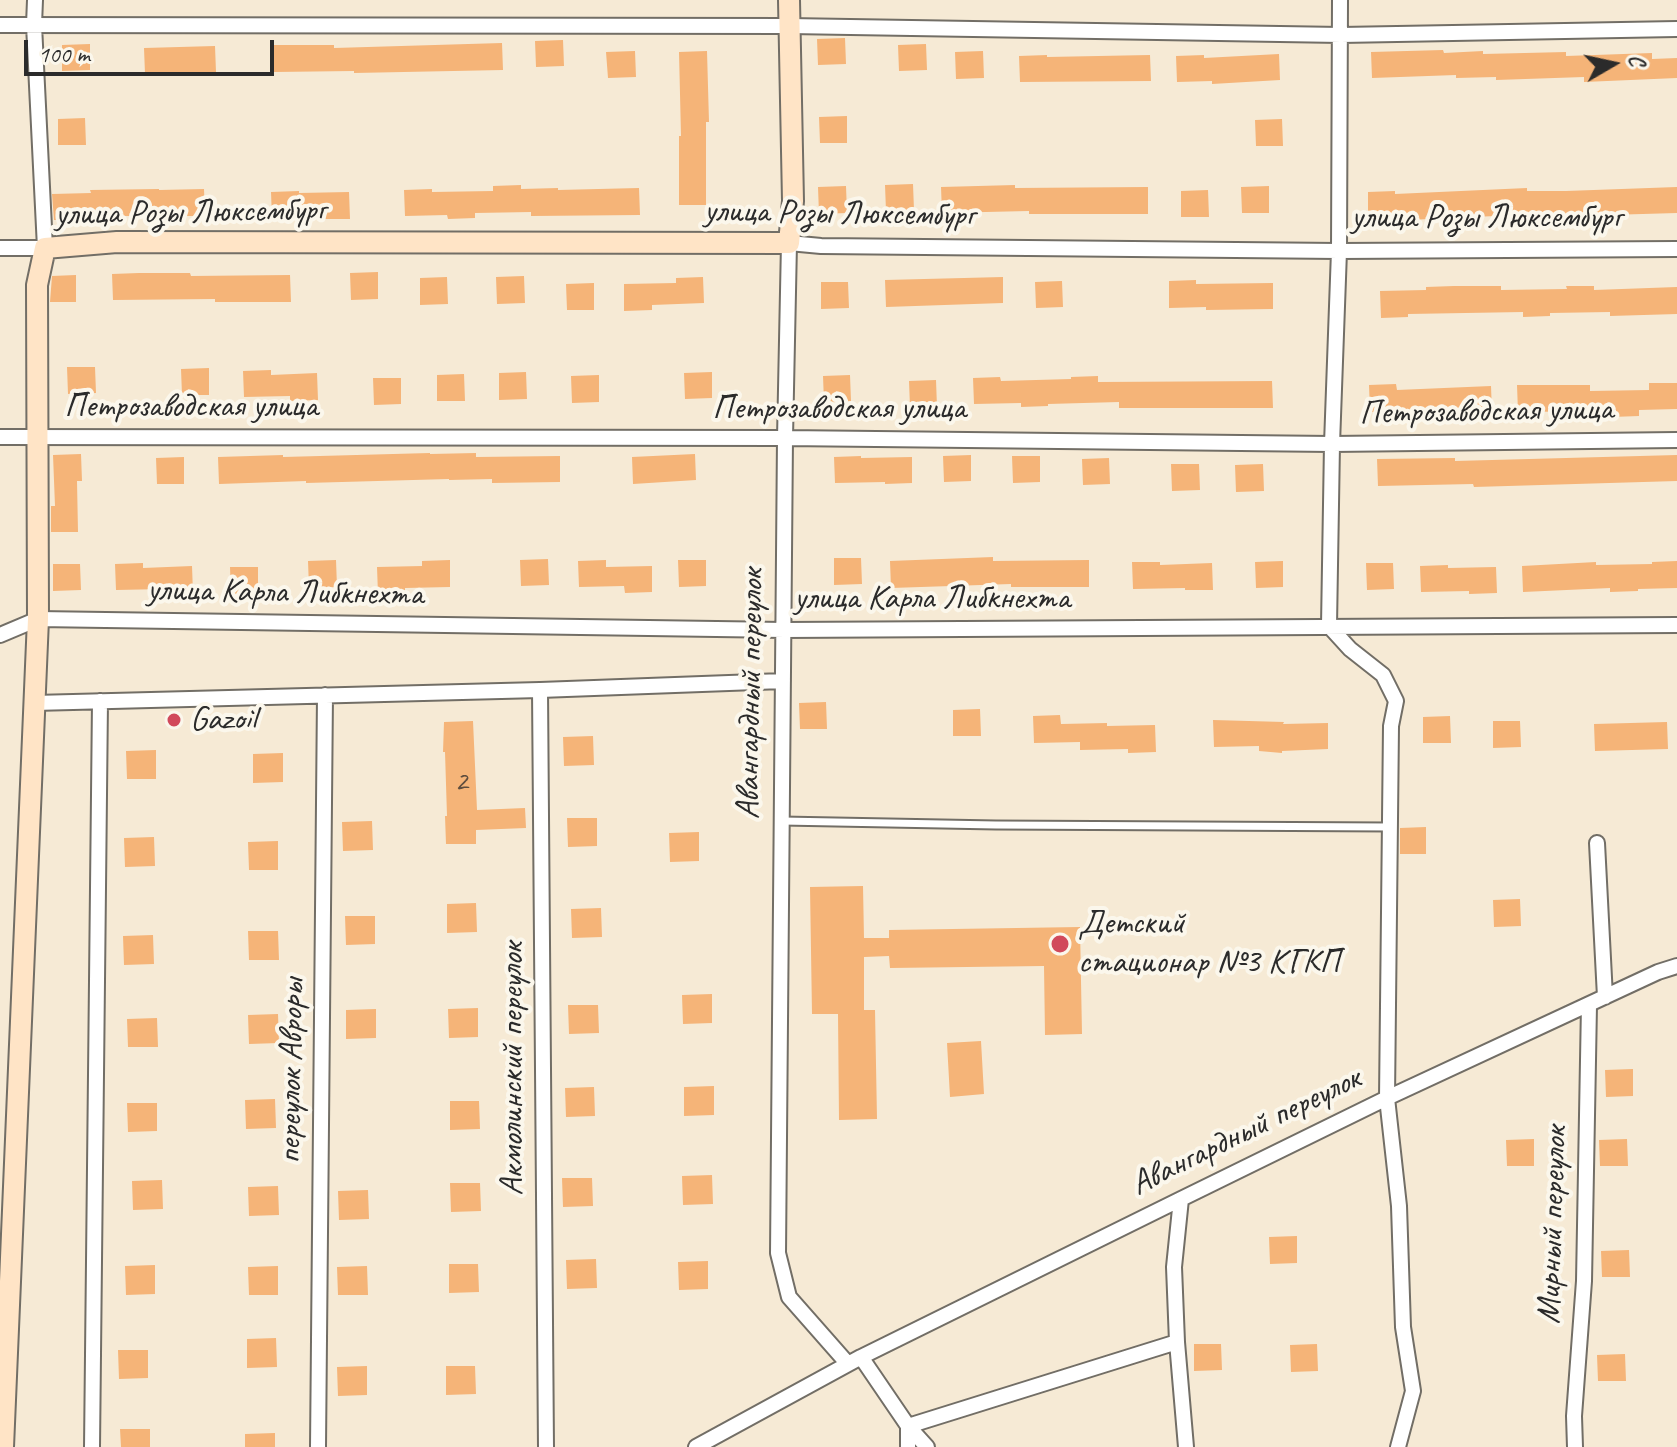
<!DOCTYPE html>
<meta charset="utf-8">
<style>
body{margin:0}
#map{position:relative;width:1677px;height:1447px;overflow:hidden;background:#f6ead5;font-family:Caveat,sans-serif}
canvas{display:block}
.north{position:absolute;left:1573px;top:24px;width:80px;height:80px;-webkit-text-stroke:6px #fbf7ec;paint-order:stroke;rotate:81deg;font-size:22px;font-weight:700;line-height:32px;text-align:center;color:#2b2b2b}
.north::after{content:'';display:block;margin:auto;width:28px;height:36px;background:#2b2b2b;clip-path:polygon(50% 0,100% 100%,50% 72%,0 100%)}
.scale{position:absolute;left:24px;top:40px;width:250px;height:36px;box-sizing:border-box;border:4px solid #2b2b2b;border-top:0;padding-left:10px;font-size:24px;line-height:28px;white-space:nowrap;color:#2b2b2b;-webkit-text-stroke:6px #fbf7ec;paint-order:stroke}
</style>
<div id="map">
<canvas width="1677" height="1447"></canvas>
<div class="north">С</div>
<div class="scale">100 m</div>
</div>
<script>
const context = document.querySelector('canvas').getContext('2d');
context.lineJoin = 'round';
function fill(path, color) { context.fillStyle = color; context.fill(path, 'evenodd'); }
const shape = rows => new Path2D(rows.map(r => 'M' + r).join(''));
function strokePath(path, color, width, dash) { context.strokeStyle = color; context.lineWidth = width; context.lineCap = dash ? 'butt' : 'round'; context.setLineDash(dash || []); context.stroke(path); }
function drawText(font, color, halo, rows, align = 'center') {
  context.font = font + ' Caveat,sans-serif'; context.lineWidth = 8; context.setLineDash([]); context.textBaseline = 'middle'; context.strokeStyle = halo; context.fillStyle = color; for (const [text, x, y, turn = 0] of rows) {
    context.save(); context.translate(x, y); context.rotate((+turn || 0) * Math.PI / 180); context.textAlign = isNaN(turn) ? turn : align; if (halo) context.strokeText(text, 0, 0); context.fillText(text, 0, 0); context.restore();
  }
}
fill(shape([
 [845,38,846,64,818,65,817,39],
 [563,40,564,66,536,67,535,41],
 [502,43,503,70,354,73,354,71,274,72,274,45,334,45,334,48],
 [90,44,90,70,62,71,62,45],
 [926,44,927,70,899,71,898,45],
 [215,46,216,72,145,74,144,48],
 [1443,50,1444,53,1483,51,1483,54,1566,52,1566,56,1652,53,1652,59,1677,58,1677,78,1584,82,1584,77,1496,80,1496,77,1456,78,1456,75,1372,78,1371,52],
 [635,51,636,77,608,78,606,52],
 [707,51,709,122,706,122,706,205,679,205,679,136,681,136,679,52],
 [983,51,984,78,956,79,955,52],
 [1279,54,1280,80,1212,84,1212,81,1177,82,1176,56,1204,55,1204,58],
 [1047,55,1047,57,1150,55,1151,81,1020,82,1019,56],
 [847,116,847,143,820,143,819,117],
 [85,118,86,145,58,145,58,119],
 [1282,119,1283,146,1256,146,1255,120],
 [913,184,914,210,886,211,885,185],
 [521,185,521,189,558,188,558,190,639,188,640,215,531,216,531,212,475,213,475,218,448,219,447,215,405,216,404,190,432,189,432,192,493,191,493,186],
 [1015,185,1015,188,1148,187,1148,214,1029,214,1029,211,942,213,941,187],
 [846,186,847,213,819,214,818,187],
 [1269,186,1269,213,1242,213,1241,187],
 [1677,187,1677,213,1608,215,1608,217,1580,218,1540,217,1539,214,1408,220,1408,217,1368,218,1368,192,1395,191,1395,194,1527,188,1527,191,1566,191],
 [159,189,159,190,204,189,205,216,75,216,75,220,54,220,52,194,91,193,90,190],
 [1208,190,1209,217,1181,217,1181,191],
 [299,191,299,193,349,192,350,219,322,219,322,217,272,218,271,192],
 [378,272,378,299,351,300,350,273],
 [139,273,190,273,191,276,290,275,291,302,215,302,215,299,113,300,112,274],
 [76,275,76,302,50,302,52,276],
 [524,276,525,303,497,304,496,277],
 [447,277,448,304,420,305,420,278],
 [703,277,704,303,652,305,652,310,624,311,624,284,676,283,676,278],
 [1003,277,1003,303,886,307,885,280],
 [1196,280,1196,284,1273,283,1273,309,1206,310,1206,307,1169,308,1169,281],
 [1062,281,1063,307,1036,308,1035,282],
 [821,282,848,282,849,308,821,309],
 [594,283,594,310,567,310,566,284],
 [1454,286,1501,286,1501,290,1567,289,1566,286,1594,286,1594,290,1677,287,1677,314,1610,316,1610,312,1550,313,1550,316,1523,317,1523,312,1408,314,1408,317,1381,318,1380,291,1426,290,1426,287],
 [67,367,95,367,96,393,68,394],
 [209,368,209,395,182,395,181,369],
 [271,370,271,375,317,373,318,400,290,401,290,396,244,397,243,371],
 [526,372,527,399,499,400,499,373],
 [712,372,712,398,685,399,684,373],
 [464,374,465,401,437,401,437,375],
 [599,375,599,402,572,403,571,376],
 [850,375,851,401,824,402,823,376],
 [1098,376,1098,382,1272,381,1273,408,1119,408,1119,402,1048,404,1048,406,1021,407,1021,403,974,404,973,378,1000,377,1001,381,1071,379,1071,377],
 [373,378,401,378,401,404,374,405],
 [936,380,937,407,910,407,909,381],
 [1649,383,1677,383,1677,409,1639,410,1639,416,1612,417,1612,411,1518,412,1517,385,1590,385,1590,391,1649,390],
 [1396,384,1397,390,1491,386,1492,413,1418,416,1417,410,1370,412,1369,385],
 [430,453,430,454,476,453,476,457,560,456,560,482,492,483,492,479,449,480,449,479,306,483,306,481,219,484,218,457,283,455,283,457],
 [81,454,82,481,77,481,78,532,51,532,51,506,55,506,53,455],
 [695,454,696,480,633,484,632,457],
 [971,455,971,481,944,482,943,456],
 [1677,455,1677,481,1474,487,1473,484,1378,486,1377,459,1455,458,1455,461],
 [861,456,861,458,912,457,912,483,885,484,885,482,835,483,834,457],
 [1012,456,1040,456,1040,482,1013,483],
 [184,457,184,484,157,484,156,458],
 [1109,458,1110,484,1083,485,1082,459],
 [1171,464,1199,464,1200,490,1172,491],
 [1263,464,1264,491,1236,492,1235,465],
 [993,557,993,561,1089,560,1089,587,1011,587,1011,584,891,588,890,561],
 [834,558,861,558,862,584,834,585],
 [548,559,549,585,521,586,520,560],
 [336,560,337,587,309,588,308,561],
 [450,560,450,587,405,588,405,593,378,594,377,567,422,566,422,561],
 [606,560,606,567,652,566,652,592,625,593,624,586,579,587,578,561],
 [678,560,706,560,706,586,679,587],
 [1283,561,1283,587,1256,588,1255,562],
 [1677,561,1677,588,1638,589,1638,591,1610,592,1610,588,1523,592,1522,566,1596,562,1596,565,1652,564,1652,562],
 [1132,562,1160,562,1160,565,1212,563,1213,590,1185,590,1185,588,1133,589],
 [143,563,143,568,192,566,193,593,165,594,165,589,116,590,115,564],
 [1366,563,1393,563,1394,589,1367,590],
 [53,564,80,564,81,590,53,591],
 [1448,565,1448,568,1496,567,1497,593,1469,594,1469,591,1421,592,1420,566],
 [230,567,258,567,258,593,231,594],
 [826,702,827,729,800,729,799,703],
 [980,709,981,736,953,736,953,710],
 [1060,715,1061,724,1107,723,1107,726,1155,725,1156,752,1128,753,1128,749,1080,750,1080,742,1034,743,1033,716],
 [1450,716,1451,743,1423,743,1423,717],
 [1213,720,1284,722,1283,724,1328,723,1328,749,1282,751,1282,753,1259,751,1259,746,1214,747],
 [473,721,477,810,525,808,526,828,476,830,476,844,446,844,445,816,447,816,445,752,443,752,444,722],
 [1493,721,1520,721,1521,747,1493,748],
 [1667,722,1668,749,1595,751,1594,724],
 [593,736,594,765,564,766,563,737],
 [156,750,156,779,127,779,126,751],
 [283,753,283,782,253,783,253,754],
 [567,818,597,818,597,846,568,847],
 [372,821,373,850,343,851,342,822],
 [1426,827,1426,854,1400,854,1400,828],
 [699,832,699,861,670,862,669,833],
 [154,837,155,866,125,867,124,838],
 [278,841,278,870,249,870,248,842],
 [863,886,864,938,889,938,889,930,1080,927,1082,1034,1045,1035,1044,966,890,968,889,956,864,957,864,1010,875,1010,877,1119,839,1120,838,1014,812,1014,810,887],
 [1520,899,1521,926,1494,927,1493,900],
 [476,903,477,932,447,933,447,904],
 [601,908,602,937,572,938,571,909],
 [345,916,375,916,375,944,346,945],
 [248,931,278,931,279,960,249,960],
 [153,935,154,964,124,965,123,936],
 [712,994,712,1023,683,1024,682,995],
 [568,1005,598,1005,599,1033,569,1034],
 [478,1008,478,1037,449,1038,448,1009],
 [376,1009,376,1038,346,1039,346,1010],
 [278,1014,279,1043,249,1044,248,1015],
 [157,1018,158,1047,128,1047,127,1019],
 [981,1041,984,1094,950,1097,947,1043],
 [1633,1069,1633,1096,1606,1097,1605,1070],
 [714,1086,714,1115,684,1116,684,1087],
 [594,1087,595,1116,566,1117,565,1088],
 [275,1099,276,1128,246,1129,245,1100],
 [450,1101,479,1101,480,1129,450,1130],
 [127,1103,157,1103,157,1131,128,1132],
 [1534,1139,1534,1166,1507,1166,1506,1140],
 [1627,1139,1628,1166,1600,1166,1599,1140],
 [712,1175,713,1204,683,1205,682,1176],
 [562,1178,592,1178,593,1206,563,1207],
 [162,1180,163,1209,133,1210,132,1181],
 [450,1183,480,1183,481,1211,451,1212],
 [278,1186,279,1215,249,1216,248,1187],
 [368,1190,369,1219,339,1220,338,1191],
 [1297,1236,1297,1263,1270,1264,1269,1237],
 [1629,1250,1630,1277,1602,1277,1601,1251],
 [596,1259,597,1288,567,1289,566,1260],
 [708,1261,708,1289,679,1290,678,1262],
 [449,1264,478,1264,479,1292,449,1293],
 [155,1265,155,1294,126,1295,125,1266],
 [278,1266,278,1295,249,1295,248,1267],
 [367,1266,368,1295,338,1295,337,1267],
 [276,1338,277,1367,247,1368,247,1339],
 [1194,1344,1221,1344,1222,1370,1194,1371],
 [1317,1344,1318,1371,1291,1372,1290,1345],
 [118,1350,148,1350,148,1378,119,1379],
 [1625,1354,1626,1381,1598,1381,1597,1355],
 [367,1366,367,1395,338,1396,337,1367],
 [446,1366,475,1366,476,1394,446,1395],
 [120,1429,150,1429,150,1447,121,1447],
 [275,1433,275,1447,245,1447,245,1434]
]), '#f5b478');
const service = shape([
 [782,821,996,825,1390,827]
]);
const minor = shape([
 [1340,0,1339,251,1332,444,1329,626,1350,649,1383,675,1396,701,1391,726,1387,1098,1399,1206,1403,1327,1413,1391,1398,1447],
 [0,25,789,26,1341,35,1677,29],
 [0,248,45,248,34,25,35,0],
 [0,437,785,438,1332,444,1677,440],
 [0,635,38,619,784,630,1677,625],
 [540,690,546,1447],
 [34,703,540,690,783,681],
 [1597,843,1605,997],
 [1181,1199,1174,1267,1177,1342,1186,1447],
 [861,1357,908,1426,908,1447],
 [848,1364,789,1297,778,1253,785,438,789,243,821,246,1339,251,1677,249],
 [92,1447,100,701],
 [318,1447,325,695],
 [696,1447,861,1357,1181,1199,1387,1098,1658,972,1677,966],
 [927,1447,908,1426,1177,1342],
 [1575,1447,1574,1416,1584,1281,1589,1005]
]);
const secondary = shape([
 [3,1447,38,619,37,285,45,248,117,242,789,243,793,201,789,0]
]);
strokePath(service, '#726e66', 11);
strokePath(minor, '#726e66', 18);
strokePath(secondary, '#726e66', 24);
strokePath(service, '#fff', 7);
strokePath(minor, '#fff', 14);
strokePath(secondary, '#ffe4c6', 20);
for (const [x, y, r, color] of [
 [174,720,8,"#d1495b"],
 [1060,944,10,"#d1495b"]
]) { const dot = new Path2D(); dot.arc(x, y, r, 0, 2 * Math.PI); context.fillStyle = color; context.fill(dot); strokePath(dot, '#fbf7ec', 3); }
drawText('30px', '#5e4d3e', null, [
 ["2",461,782]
]);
drawText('34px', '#2b2b2b', '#fbf7ec', [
 ["улица Розы Люксембург",190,213,-1],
 ["улица Розы Люксембург",839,214,1],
 ["улица Розы Люксембург",1486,218],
 ["Петрозаводская улица",191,407],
 ["Петрозаводская улица",839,409],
 ["Петрозаводская улица",1486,412,-1],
 ["улица Карла Либкнехта",285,593,1],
 ["улица Карла Либкнехта",932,599],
 ["Авангардный переулок",751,694,-89],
 ["Акмолинский переулок",513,1069,-90],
 ["переулок Авроры",292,1071,-89],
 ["Авангардный переулок",1246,1132,-26],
 ["Мирный переулок",1553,1225,-88]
]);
drawText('34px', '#2b2b2b', '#fbf7ec', [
 ["Gazoil",190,720],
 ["Детский",1078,924],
 ["стационар №3 КГКП",1078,963]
], 'left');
</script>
